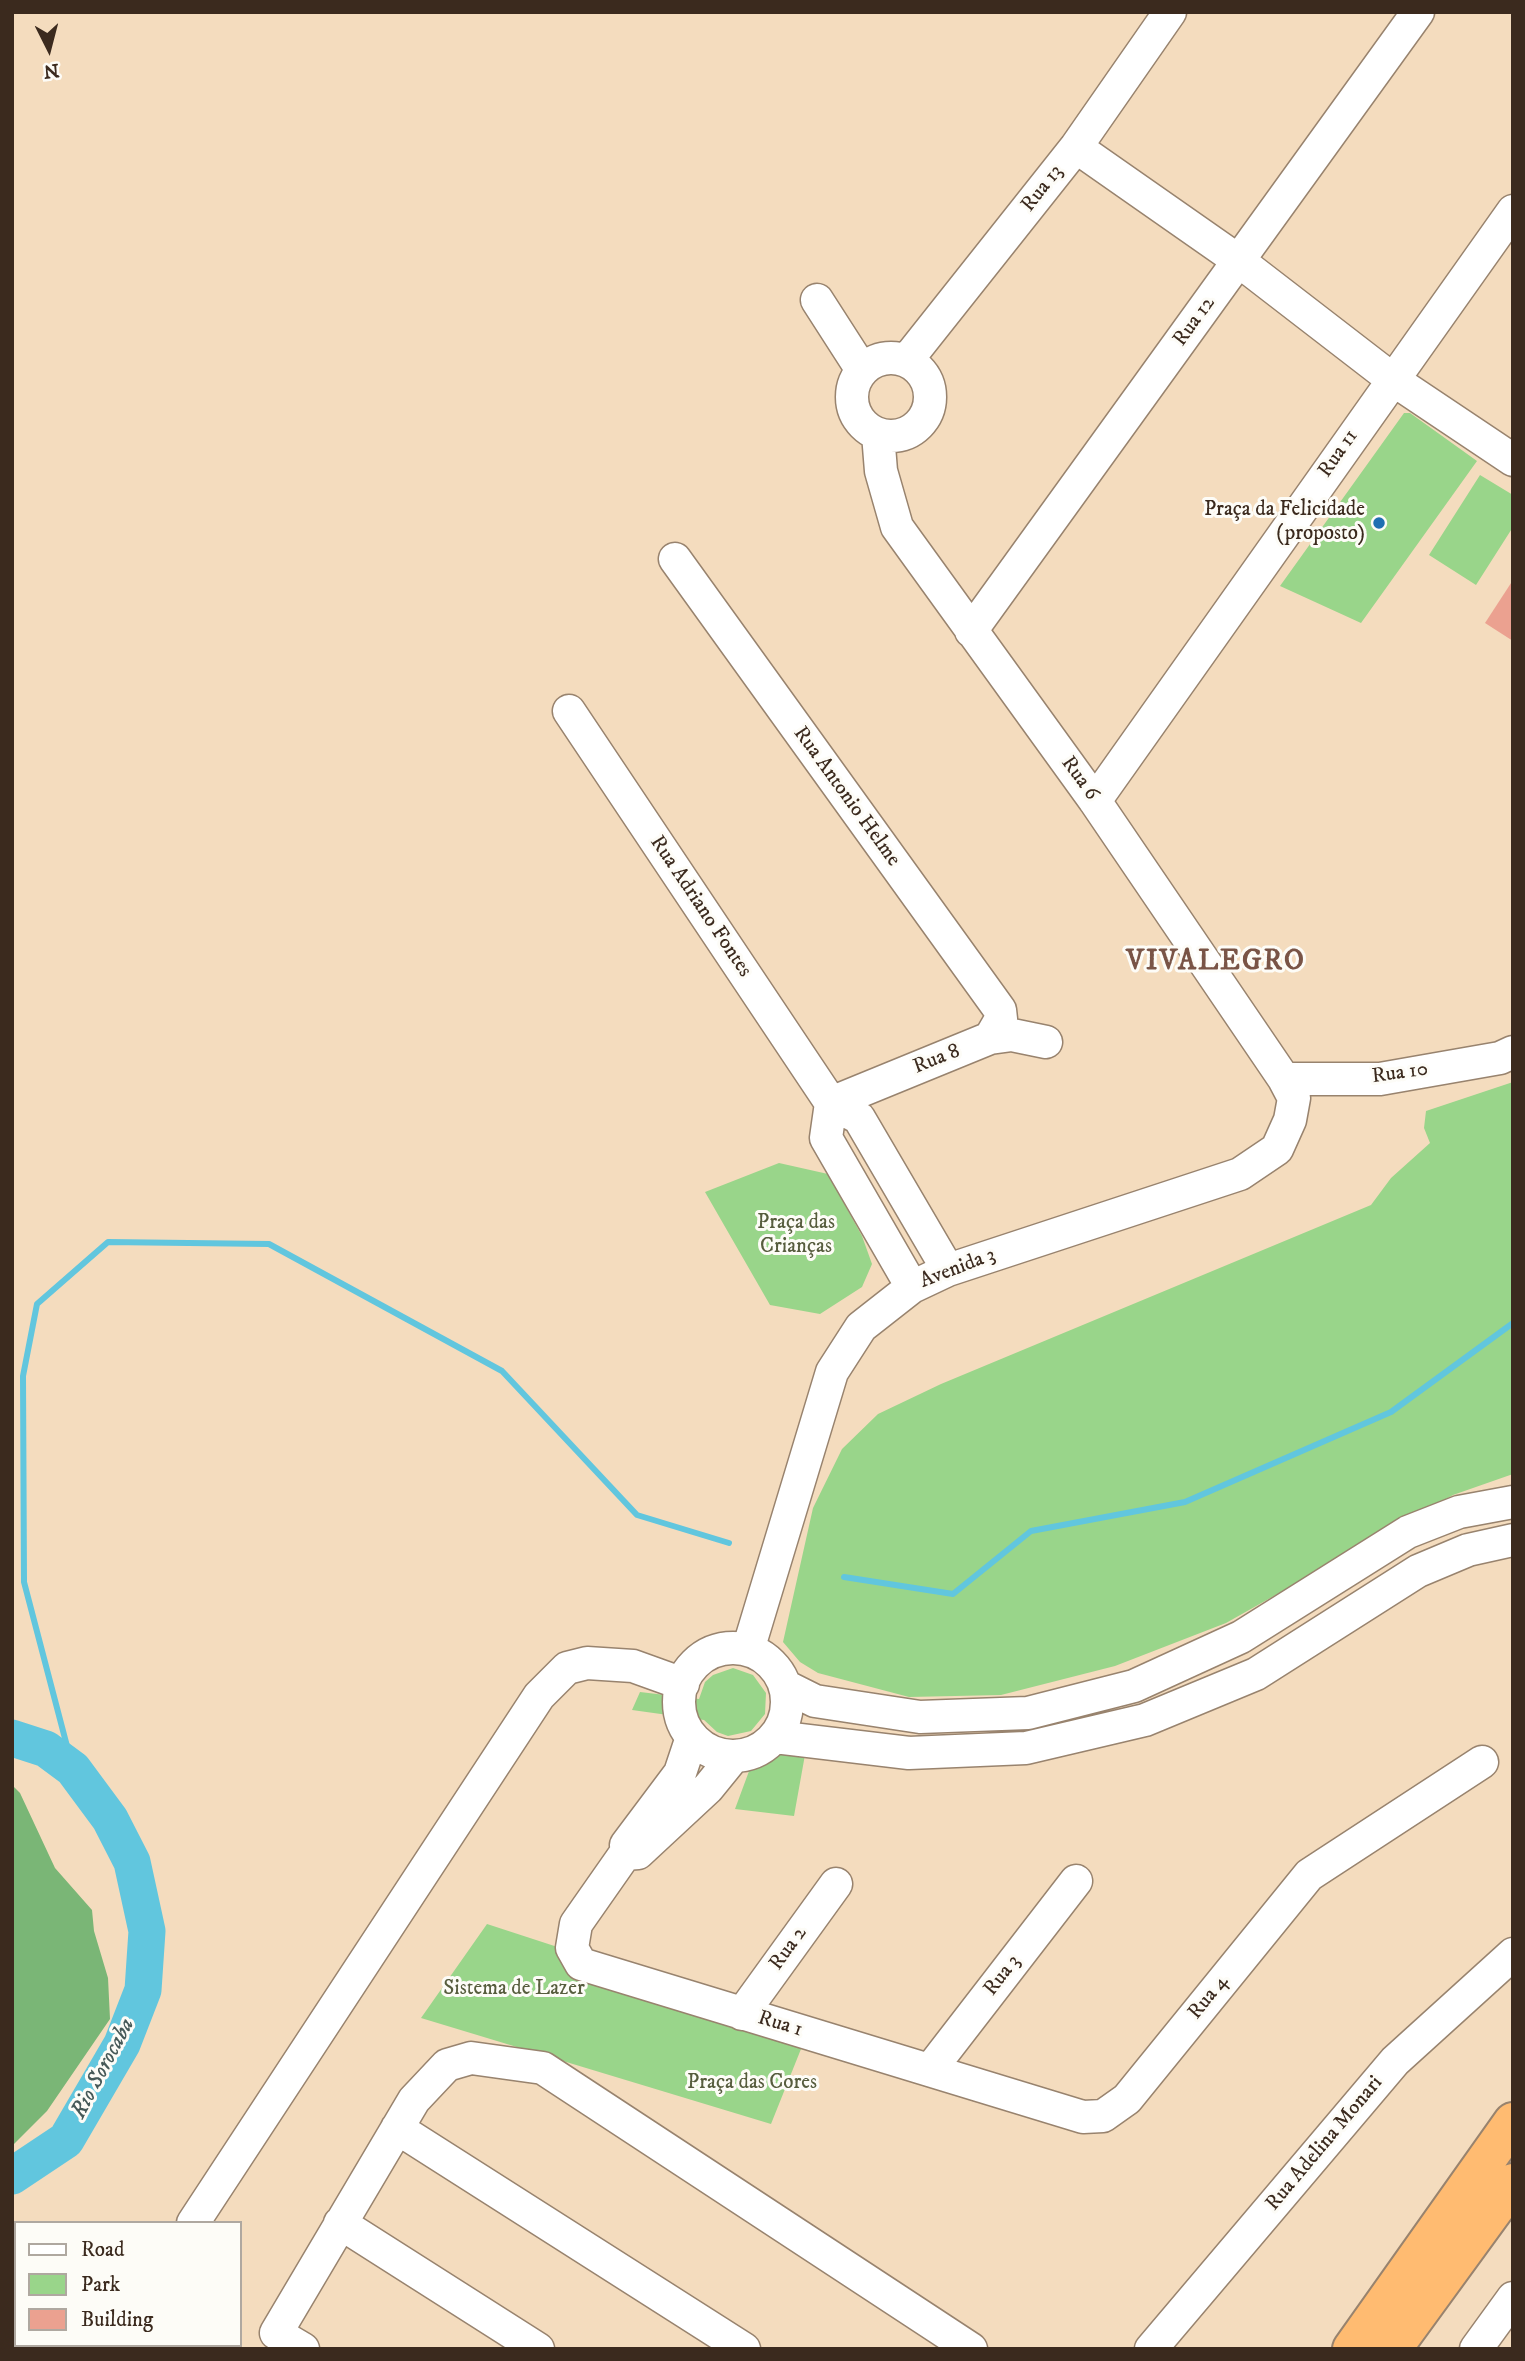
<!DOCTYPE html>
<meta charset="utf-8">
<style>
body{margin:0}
#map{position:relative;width:1525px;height:2361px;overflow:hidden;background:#f4dcbe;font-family:"IM FELL DW Pica",serif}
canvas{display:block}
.frame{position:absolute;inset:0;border:14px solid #3b2a1e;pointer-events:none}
.legend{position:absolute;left:14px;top:2221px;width:228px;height:126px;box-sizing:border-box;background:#fdfcf7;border:2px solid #afa8a0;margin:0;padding:9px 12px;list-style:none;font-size:21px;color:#3b2a1e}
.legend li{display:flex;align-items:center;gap:14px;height:35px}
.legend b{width:35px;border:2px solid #afa8a0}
.north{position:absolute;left:14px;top:14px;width:70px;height:70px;-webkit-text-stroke:5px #fdfcf7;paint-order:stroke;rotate:174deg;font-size:19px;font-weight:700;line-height:28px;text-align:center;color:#3b2a1e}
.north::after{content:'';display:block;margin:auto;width:24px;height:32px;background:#3b2a1e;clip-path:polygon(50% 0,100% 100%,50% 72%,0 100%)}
</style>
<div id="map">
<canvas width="1525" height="2361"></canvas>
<div class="frame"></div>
<ul class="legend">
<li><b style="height:9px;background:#fff"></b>Road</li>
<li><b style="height:19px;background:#99d58a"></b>Park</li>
<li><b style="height:19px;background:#eba190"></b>Building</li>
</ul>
<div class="north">N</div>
</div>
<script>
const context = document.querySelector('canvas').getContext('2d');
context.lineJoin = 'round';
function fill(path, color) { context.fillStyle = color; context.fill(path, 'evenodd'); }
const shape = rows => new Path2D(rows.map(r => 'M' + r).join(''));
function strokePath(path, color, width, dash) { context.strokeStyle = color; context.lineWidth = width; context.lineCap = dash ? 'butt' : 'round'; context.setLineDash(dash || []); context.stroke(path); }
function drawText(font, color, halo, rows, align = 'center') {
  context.font = font + ' "IM FELL DW Pica",serif'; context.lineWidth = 6; context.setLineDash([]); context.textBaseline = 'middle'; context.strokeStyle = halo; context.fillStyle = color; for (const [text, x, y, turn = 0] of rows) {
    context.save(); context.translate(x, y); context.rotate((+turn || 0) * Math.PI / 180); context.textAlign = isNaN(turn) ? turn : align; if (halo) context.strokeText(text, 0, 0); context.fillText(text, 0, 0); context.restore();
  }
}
fill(shape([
 [1404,413,1410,413,1477,461,1361,623,1280,586],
 [1480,475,1513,495,1513,527,1476,585,1429,555],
 [1513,1082,1513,1474,1453,1495,1226,1623,1115,1666,1001,1695,909,1697,818,1673,800,1662,783,1642,813,1508,842,1449,878,1414,941,1384,1371,1205,1391,1178,1430,1143,1424,1128,1426,1111],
 [779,1163,828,1174,862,1236,872,1264,862,1287,820,1314,770,1305,705,1192],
 [733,1668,753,1675,766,1693,765,1714,751,1731,728,1736,717,1732,704,1720,632,1710,640,1692,699,1699,705,1682,713,1675],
 [808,1738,794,1816,735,1809,755,1755,784,1751],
 [487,1924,809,2029,771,2124,421,2018]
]), '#99d58a');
fill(shape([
 [12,1785,20,1793,55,1868,92,1910,94,1931,108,1978,110,2019,47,2111,12,2146]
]), '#7ab676');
strokePath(shape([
 [844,1577,953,1594,1031,1531,1185,1502,1391,1412,1513,1323],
 [73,1769,24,1582,23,1376,37,1304,108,1242,269,1244,502,1371,637,1515,729,1543]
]), '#61c6de', 6);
strokePath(shape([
 [12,1738,46,1749,73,1769,110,1819,132,1862,147,1931,143,1990,122,2044,66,2140,12,2176]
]), '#61c6de', 37);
fill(shape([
 [1513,580,1513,641,1485,623]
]), '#eba190');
const minor = shape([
 [1076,147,1239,261,1392,379,1513,460],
 [817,300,862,370],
 '852 397a39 39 0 1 1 78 0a39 39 0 1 1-78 0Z',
 [907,360,1076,147,1170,12],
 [675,559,1000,1010,1001,1019,990,1038],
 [971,631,1418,12],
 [569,711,831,1103,859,1118,948,1270],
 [1095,801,1513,211],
 [1284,1079,1380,1079,1500,1058,1513,1052],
 [831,1103,990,1038,1012,1035,1046,1042],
 [831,1103,826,1138,912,1287],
 '679 1702a54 54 0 1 1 108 0a54 54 0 1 1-108 0Z',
 [748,1650,832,1372,861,1327,912,1287,948,1270,1240,1174,1277,1149,1290,1120,1294,1098,1284,1079,1095,801,897,527,881,471,878,434],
 [785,1686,815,1701,920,1717,1028,1713,1134,1686,1241,1637,1408,1532,1459,1512,1513,1502],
 [775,1737,909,1753,1026,1748,1145,1720,1256,1674,1418,1571,1468,1550,1513,1540],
 [626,1845,680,1773,692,1737],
 [625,1854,576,1924,572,1948,581,1964,1083,2117,1103,2116,1127,2099,1309,1875,1482,1762],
 [625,1854,638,1853,708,1788,734,1756],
 [742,2014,836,1884],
 [930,2070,1076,1881],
 [397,2128,744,2349],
 [193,2223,539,1696,567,1668,587,1663,633,1666,683,1684],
 [340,2223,538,2349],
 [110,2349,113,2345],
 [303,2349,276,2333,414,2100,447,2065,471,2058,543,2068,971,2349],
 [1151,2349,1395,2061,1513,1954],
 [1476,2349,1513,2298]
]);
const highway = shape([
 [1352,2349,1513,2122],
 [1392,2349,1513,2183]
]);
strokePath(minor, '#98836e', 35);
strokePath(highway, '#98836e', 42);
strokePath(minor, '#fff', 32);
strokePath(highway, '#ffbb71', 38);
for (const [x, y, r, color] of [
 [1379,523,7,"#1f6fb2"]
]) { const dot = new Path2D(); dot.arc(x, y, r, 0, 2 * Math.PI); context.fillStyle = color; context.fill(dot); strokePath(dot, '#fdfcf7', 2.5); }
drawText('21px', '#3b2a1e', '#fdfcf7', [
 ["Rua 13",1043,189,-52],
 ["Rua 12",1195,322,-54],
 ["Rua 11",1339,454,-55],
 ["Rua 6",1079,779,54],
 ["Rua Antonio Helme",846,797,54],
 ["Rua Adriano Fontes",700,907,56],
 ["Rua 8",937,1060,-22],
 ["Rua 10",1400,1074,-8],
 ["Avenida 3",958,1269,-21],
 ["Rua 2",789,1949,-54],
 ["Rua 3",1003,1976,-52],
 ["Rua 4",1209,1998,-51],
 ["Rua 1",780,2025,17],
 ["Rua Adelina Monari",1325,2144,-50]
]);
drawText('21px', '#3b2a1e', '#fdfcf7', [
 ["Praça da Felicidade",1365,511],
 ["(proposto)",1365,535]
], 'right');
drawText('21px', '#575d3e', '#fdfcf7', [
 ["Praça das",796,1224],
 ["Crianças",796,1248],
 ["Sistema de Lazer",514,1990],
 ["Praça das Cores",752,2084]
]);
drawText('italic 23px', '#465958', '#fdfcf7', [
 ["Rio Sorocaba",104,2069,-62]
]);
context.letterSpacing = '2px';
drawText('bold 28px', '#795446', '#fdfcf7', [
 ["VIVALEGRO",1216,963]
]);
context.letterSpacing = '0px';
</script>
